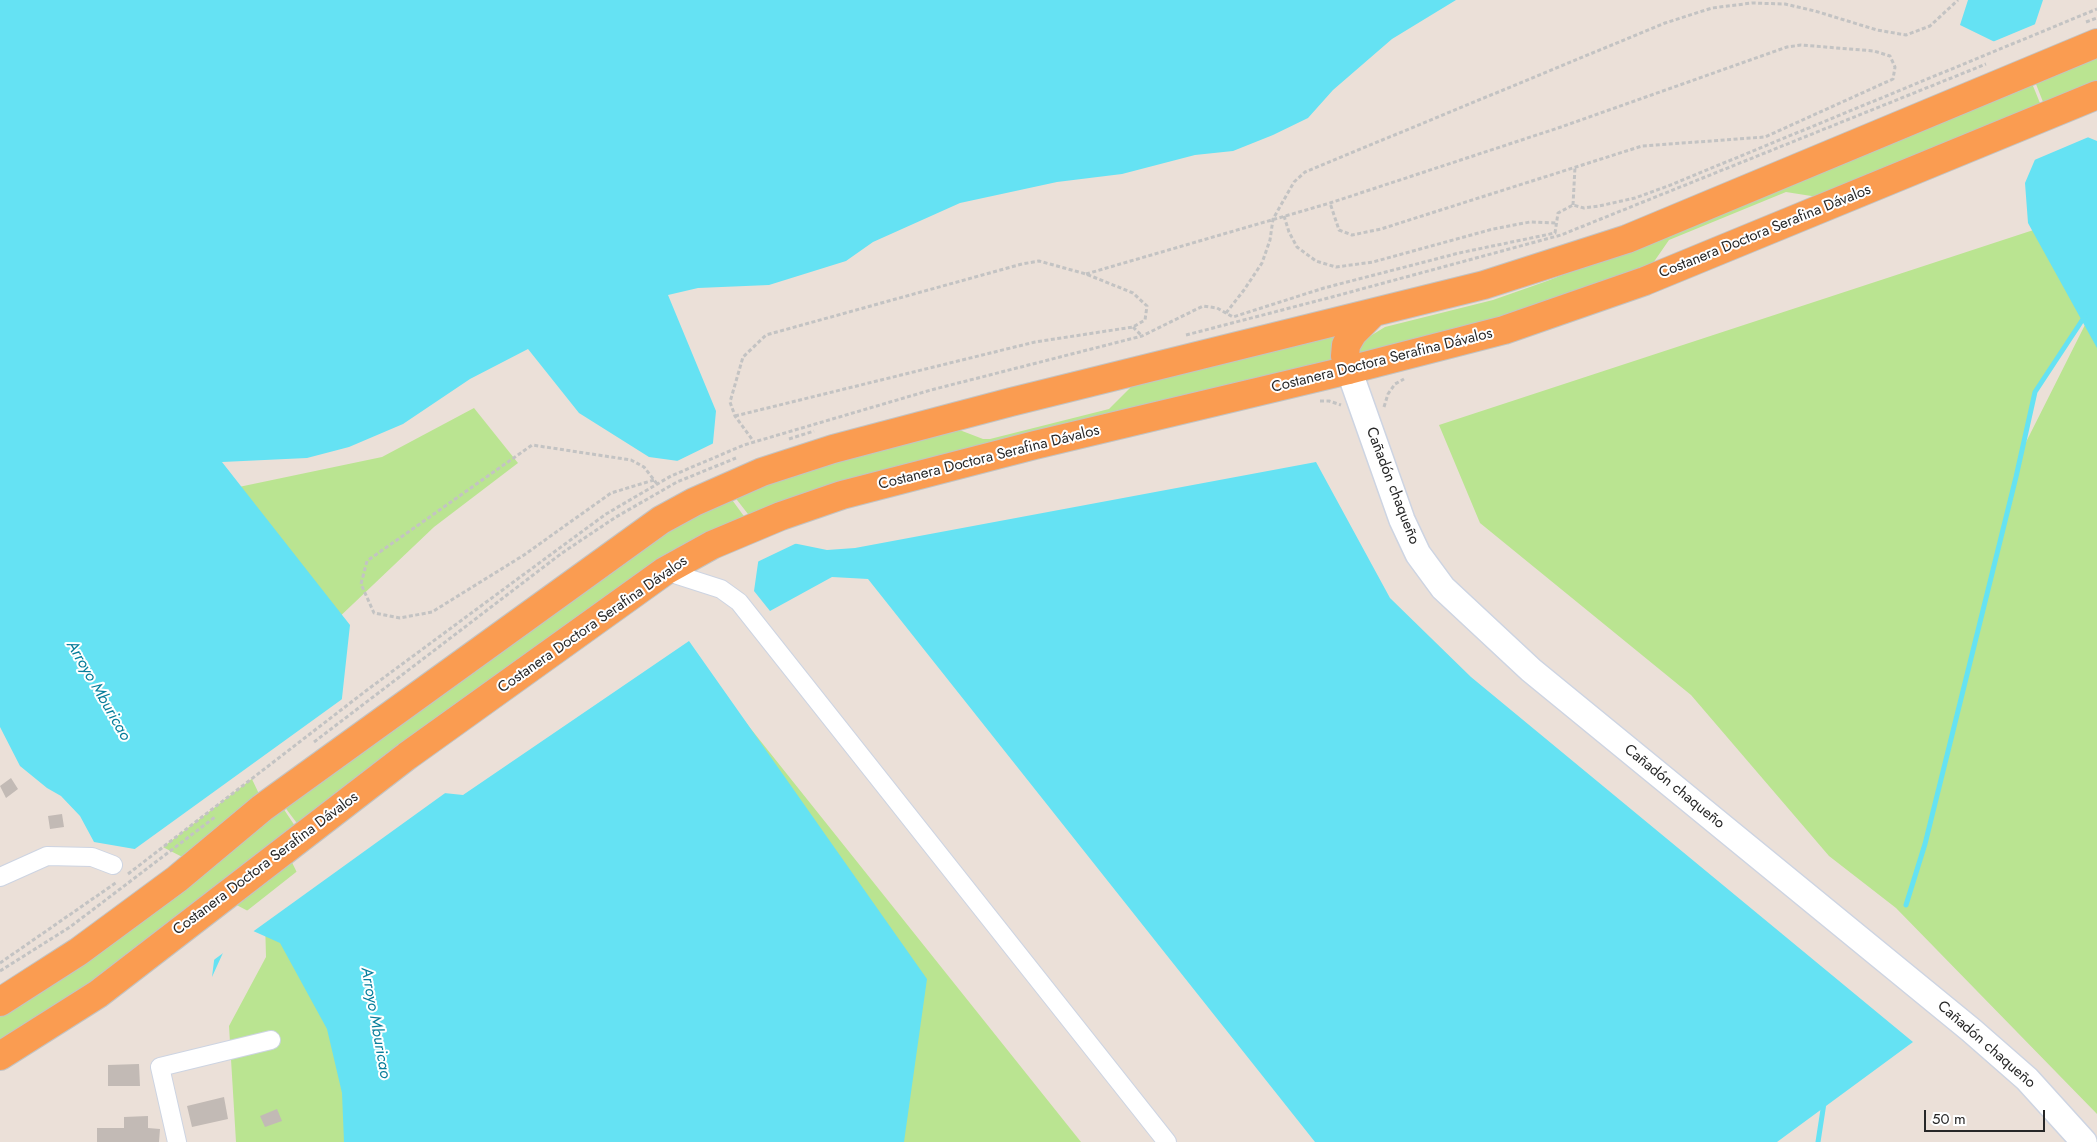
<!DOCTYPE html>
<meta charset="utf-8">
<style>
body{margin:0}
#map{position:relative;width:2097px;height:1142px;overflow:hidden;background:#ebe0d8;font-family:Jost,sans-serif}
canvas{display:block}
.scale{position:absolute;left:1924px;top:1110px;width:121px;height:22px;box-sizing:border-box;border:2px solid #272727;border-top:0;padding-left:6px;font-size:15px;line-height:18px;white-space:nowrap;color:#272727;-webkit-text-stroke:4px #fff;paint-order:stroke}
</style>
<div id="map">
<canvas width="2097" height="1142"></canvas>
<div class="scale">50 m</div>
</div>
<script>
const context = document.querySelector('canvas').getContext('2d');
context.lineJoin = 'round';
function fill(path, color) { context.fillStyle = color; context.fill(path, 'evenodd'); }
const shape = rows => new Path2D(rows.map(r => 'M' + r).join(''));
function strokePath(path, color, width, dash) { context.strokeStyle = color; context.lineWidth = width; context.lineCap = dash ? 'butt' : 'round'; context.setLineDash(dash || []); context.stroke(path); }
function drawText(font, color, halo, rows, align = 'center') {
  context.font = font + ' Jost,sans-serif'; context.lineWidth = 4; context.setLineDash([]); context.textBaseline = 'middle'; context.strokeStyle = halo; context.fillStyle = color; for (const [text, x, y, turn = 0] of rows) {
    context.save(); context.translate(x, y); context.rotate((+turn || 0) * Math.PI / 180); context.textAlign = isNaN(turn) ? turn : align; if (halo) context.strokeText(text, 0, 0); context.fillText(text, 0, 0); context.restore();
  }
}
fill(shape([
 [2097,53,2097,87,2045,107,2034,79],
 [2031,81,2042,108,1824,198,1786,192,1669,240,1651,266,1499,317,1360,356,1357,352,1367,338,1385,327,1493,300,1547,281,1690,225],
 [2067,219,2097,298,2035,392,2022,450,2097,301,2097,1114,1896,908,1829,856,1691,695,1480,523,1439,425],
 [1337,333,1332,361,751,518,734,496,787,473,957,429,983,439,990,439,1109,409,1135,383],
 [474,408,518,463,434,527,333,623,250,775,270,817,283,808,299,832,283,844,305,889,757,1142,236,1142,229,1026,266,957,265,920,229,901,116,969,0,1045,0,1012,194,863,155,843,0,537,382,457],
 [730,497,746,519,302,830,284,806,604,567],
 [695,659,1081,1142,775,1142]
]), '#bae491');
fill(shape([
 [0,0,1456,0,1392,39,1333,90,1308,118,1273,135,1233,151,1195,155,1122,174,1057,182,960,203,873,242,846,261,769,285,698,288,668,295,716,411,712,453,693,463,649,457,579,413,528,349,470,379,403,424,349,447,307,458,222,462,350,625,341,707,152,852,94,842,80,816,61,796,47,788,20,766,0,727],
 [1968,0,2043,0,2032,33,2003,46,1960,25],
 [2073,131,2097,141,2097,348,2028,223,2025,183,2042,143],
 [1316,462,1390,598,1471,677,1913,1042,1777,1142,1315,1142,868,579,832,577,770,611,754,591,760,549,778,540,827,550,855,548],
 [689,641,927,979,904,1142,344,1142,342,1093,327,1029,280,943,251,930,227,944,212,977,217,937,406,789,463,795]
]), '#65e2f3');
fill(shape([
 [2038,23,2033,36,2003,48,1990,43],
 [2073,128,2091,136,2032,161,2040,141],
 [716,442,714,455,695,465,673,463],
 [776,538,799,542,755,563,758,547],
 [345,697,343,709,154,854,132,851],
 [404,787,448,791,251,933,228,946,226,951,211,962,215,936]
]), '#ebe0d8');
strokePath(shape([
 [1906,905,1925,844,2016,477,2035,392,2085,316],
 [1818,1142,1824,1103]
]), '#65e2f3', 5);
fill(shape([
 [11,778,18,789,6,798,0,786],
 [62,814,64,827,50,829,48,816],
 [139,1064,140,1086,108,1086,108,1065],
 [224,1097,228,1119,192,1127,187,1106],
 [277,1109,282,1121,265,1127,260,1116],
 [148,1116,148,1128,160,1129,159,1142,97,1142,97,1128,124,1128,124,1117]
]), '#c2bab5');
const minor = shape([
 [665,571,721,589,739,602,1167,1142],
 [0,877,47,856,92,857,113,865],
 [177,1142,160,1067,271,1040]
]);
const secondary = shape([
 [1349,370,1402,520,1418,554,1443,588,1531,670,1971,1030,2027,1079,2084,1142]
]);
const trunk = shape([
 [1349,370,1345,356,1346,345,1353,333,1373,313],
 [0,1002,78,952,177,879,262,808,661,520,694,502,762,472,833,449,1011,402,1484,285,1627,239,2097,43],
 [0,1056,98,994,407,756,665,571,712,545,781,516,842,495,1035,445,1349,370,1504,330,1645,281,2097,95]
]);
strokePath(minor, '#cdd4e2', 20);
strokePath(secondary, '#cdd4e2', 28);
strokePath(trunk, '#c3c3c3', 30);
strokePath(shape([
 [2086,22,2097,18],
 [1573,205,1575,167],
 [1284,216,1289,232,1297,247,1316,261,1336,267,1373,262,1493,229,1530,222,1556,223],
 [1086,274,1330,203,1561,127,1787,47,1801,45,1874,51,1890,56,1895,67,1893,79,1765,137,1642,146,1381,229,1352,235,1339,230,1330,203],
 [1226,313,1244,290,1262,263,1270,240,1273,219,1294,182,1305,172,1665,23,1712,8,1752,3,1785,4,1815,11,1877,30,1906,35,1930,26,1958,0],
 [1133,327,1142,336],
 [1186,335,1332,297,1561,235,1986,64],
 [1320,401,1329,401,1341,405],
 [1384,407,1388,394,1395,384,1404,379],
 [735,416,1035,342,1133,327,1145,320,1147,306,1133,293,1086,274,1039,261,1022,264,766,335,743,357,730,402,735,416,754,442],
 [789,439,814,431],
 [654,480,611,493,524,555,432,612,400,618,374,613,361,584,367,561,532,445,631,460,644,467,654,480,658,485],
 [314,742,562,553,616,517,677,482,736,458],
 [128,874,367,690,546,558,606,514,671,476,744,445,931,390,1142,336,1203,306,1217,308,1233,317,1324,288,1459,253,1555,233,1558,213,1573,205,1584,208,1599,206,1635,198,1668,186,2097,9],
 [0,963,117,882],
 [0,971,70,927,215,817]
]), '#c3c3c3', 3, [4, 2.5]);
strokePath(minor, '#fff', 18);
strokePath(secondary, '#fff', 25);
strokePath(trunk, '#fa9c51', 28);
drawText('15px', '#272727', '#fff', [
 ["Costanera Doctora Serafina Dávalos",1765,232,-22],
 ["Costanera Doctora Serafina Dávalos",1382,361,-14],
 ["Costanera Doctora Serafina Dávalos",989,458,-14],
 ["Cañadón chaqueño",1392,486,69],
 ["Costanera Doctora Serafina Dávalos",593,625,-35],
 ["Cañadón chaqueño",1674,787,39],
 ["Costanera Doctora Serafina Dávalos",266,864,-37],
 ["Cañadón chaqueño",1986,1045,41]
]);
drawText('italic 16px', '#087e9b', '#fff', [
 ["Arroyo Mburicao",98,691,60],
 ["Arroyo Mburicao",375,1023,80]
]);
</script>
